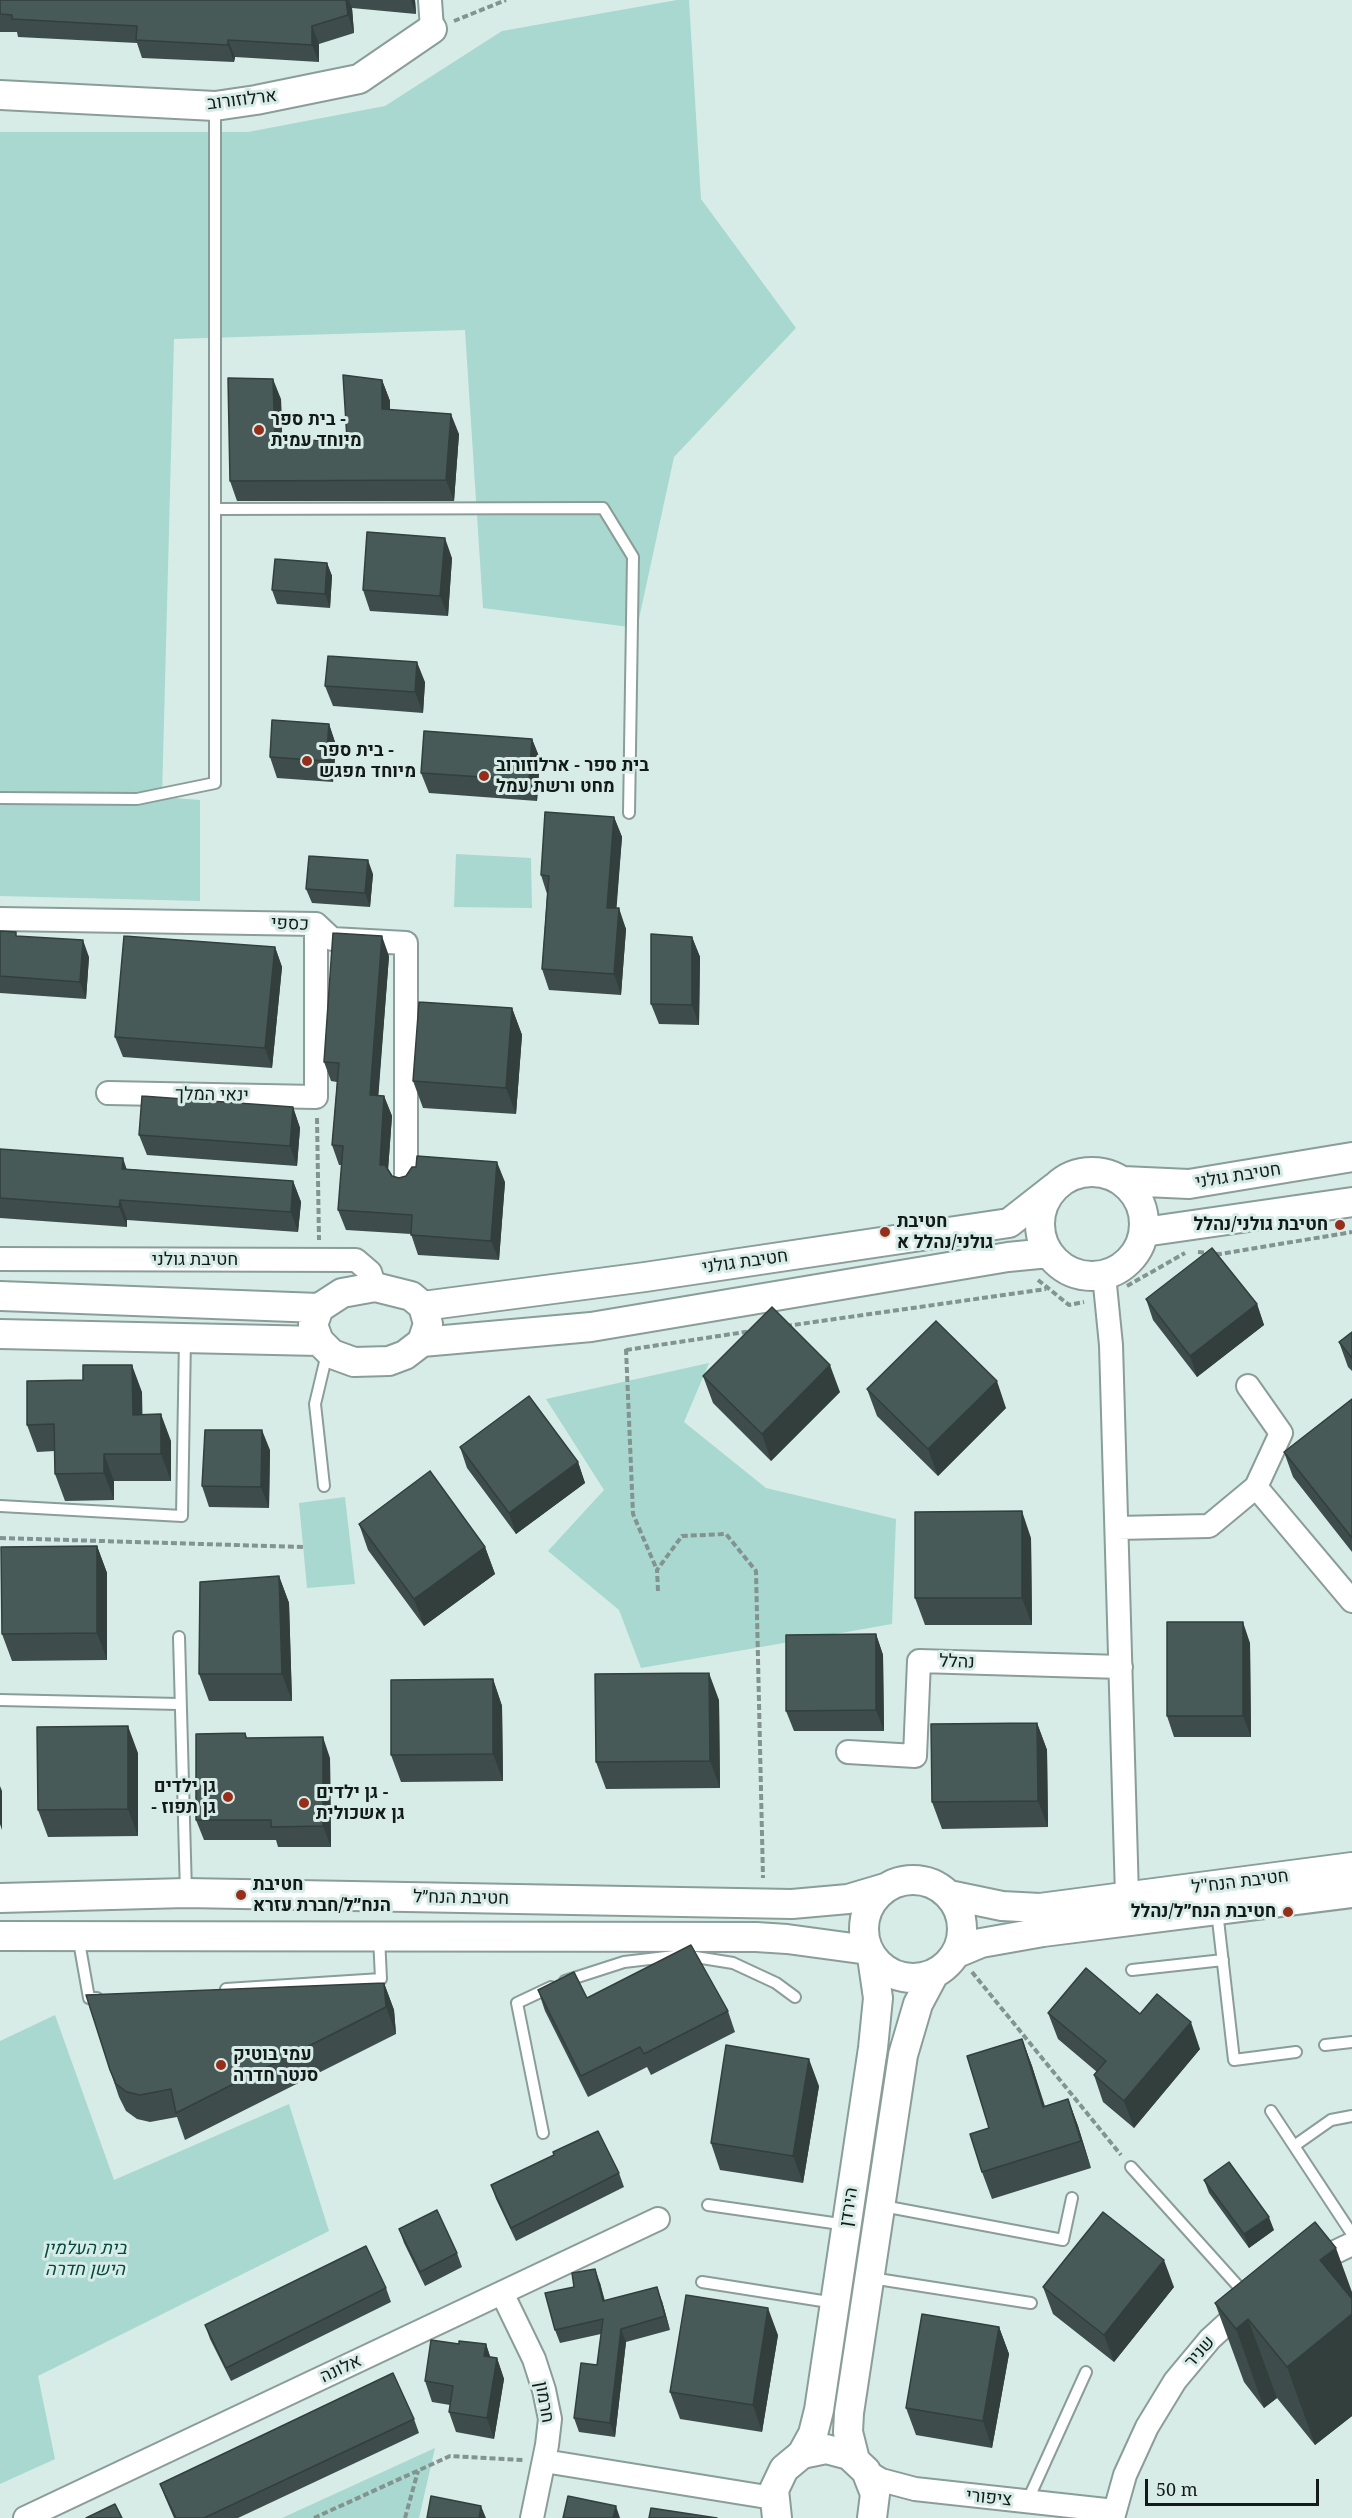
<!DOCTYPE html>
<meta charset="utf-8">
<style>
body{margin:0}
#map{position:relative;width:1352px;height:2518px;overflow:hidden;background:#d7ece7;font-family:"Noto Serif",serif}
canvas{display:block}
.scale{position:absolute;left:1145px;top:2479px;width:174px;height:27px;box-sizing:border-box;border:3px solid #131b19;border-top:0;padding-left:8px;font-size:18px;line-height:21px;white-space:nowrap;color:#131b19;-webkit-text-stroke:4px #d7ece7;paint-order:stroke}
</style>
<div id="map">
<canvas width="1352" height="2518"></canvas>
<div class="scale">50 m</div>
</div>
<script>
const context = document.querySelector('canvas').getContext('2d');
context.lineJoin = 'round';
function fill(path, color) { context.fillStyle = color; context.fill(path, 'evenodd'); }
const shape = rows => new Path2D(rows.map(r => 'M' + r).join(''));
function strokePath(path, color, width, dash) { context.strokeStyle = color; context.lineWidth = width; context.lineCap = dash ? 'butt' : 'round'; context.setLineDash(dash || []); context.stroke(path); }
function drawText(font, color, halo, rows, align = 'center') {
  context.font = font + ' "Noto Serif",Heebo,serif'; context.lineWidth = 6; context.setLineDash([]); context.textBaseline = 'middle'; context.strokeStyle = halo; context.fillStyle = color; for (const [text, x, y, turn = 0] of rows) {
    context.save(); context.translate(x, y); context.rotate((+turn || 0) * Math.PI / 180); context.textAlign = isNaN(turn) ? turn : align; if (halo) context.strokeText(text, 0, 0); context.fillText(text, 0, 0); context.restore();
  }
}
fill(shape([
 [677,0,689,0,701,199,796,328,674,457,637,628,483,608,465,330,174,339,162,797,200,800,200,901,0,896,0,132,248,132,385,106,502,31],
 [456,854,531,858,532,908,454,907],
 [709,1363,684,1422,766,1488,896,1519,892,1624,641,1668,619,1610,548,1551,604,1490,546,1399],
 [345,1497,355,1584,307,1588,299,1503],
 [55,2015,114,2180,289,2104,329,2231,38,2376,55,2459,0,2484,0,2041],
 [435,2448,419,2518,282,2518]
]), '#a8d8cf');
const service = shape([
 [215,509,603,508,633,557,629,813],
 [0,798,137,799,215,783,215,106],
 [324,1486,315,1404,325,1362,332,1354],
 [0,1506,182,1516,185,1338],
 [179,1637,186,1893],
 [0,1700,179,1704],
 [1217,1911,1234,2060,1296,2052],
 [78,1936,89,1998,97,1998],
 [1132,1970,1223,1960],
 [565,1981,624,1962,683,1955,733,1963,776,1983,795,1997],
 [226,1989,381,1979,379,1937],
 [1325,2045,1352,2042],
 [1271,2111,1352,2234],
 [543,2133,517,2003,551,1987],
 [1294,2146,1331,2120,1352,2116],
 [1131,2167,1247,2296],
 [708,2205,847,2225],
 [883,2206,1063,2240,1072,2198],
 [871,2278,1031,2303],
 [702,2282,835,2303],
 [1027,2502,1086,2372]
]);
const minor = shape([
 [430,0,432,29],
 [0,919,316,924,332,939,406,943,406,1184],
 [108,1093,316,1097,316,924],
 [0,1259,356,1260,370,1272,375,1287],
 [1104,1275,1111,1345,1127,1896],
 [1256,1487,1352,1601],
 [1117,1528,1209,1526,1256,1487,1281,1433,1248,1386],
 [848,1752,915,1756,919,1661,1121,1667],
 [1310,2264,1352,2244],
 [502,2293,534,2359,544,2390,550,2419,547,2445,532,2518],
 [544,2461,773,2498],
 [866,2471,881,2480,915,2489,1115,2511],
 [25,2518,658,2219],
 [1113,2518,1125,2475,1147,2427,1175,2381,1210,2339,1245,2307]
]);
const tertiary = shape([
 [0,95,215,106,256,100,359,79,432,29],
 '1040 1224a52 52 0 1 1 104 0a52 52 0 1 1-104 0Z',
 [1123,1181,1189,1184,1352,1157],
 [1144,1232,1352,1202],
 [375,1287,411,1296,423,1306,428,1324,422,1342,405,1355,389,1361,354,1362,332,1354,319,1341,313,1325,319,1308,342,1293,375,1287],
 [0,1296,319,1308],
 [423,1306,645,1277,1009,1223,1055,1187],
 [0,1334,319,1341],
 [422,1342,591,1327,1008,1257,1049,1253],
 '864 1929a49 49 0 1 1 98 0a49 49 0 1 1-98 0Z',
 [949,1895,1002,1906,1040,1908,1352,1867],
 [0,1898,186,1893,792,1904,848,1899,885,1888],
 [0,1936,756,1937,787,1939,868,1950],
 [957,1953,981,1943,1043,1932,1352,1893],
 [802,2454,813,2434,819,2410,873,2048,878,1998,872,1957],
 [855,2460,848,2432,849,2413,903,2055,918,2004,934,1974],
 [777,2518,774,2490,784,2469,802,2454,826,2449,849,2455,866,2471,875,2494,872,2518]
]);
strokePath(service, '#8a9d99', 14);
strokePath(minor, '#8a9d99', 26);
strokePath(tertiary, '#8a9d99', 32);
strokePath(shape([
 [454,21,506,0],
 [317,1118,319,1240],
 [1198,1252,1220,1254,1352,1232],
 [1038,1280,1069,1305,1084,1302],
 [1127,1286,1185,1253],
 [786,1326,1046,1289],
 [626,1349,633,1514,657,1570],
 [626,1350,752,1331],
 [0,1538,303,1547],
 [658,1591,657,1570,682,1536,726,1534,756,1571,763,1878],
 [972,1972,1121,2155],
 [314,2518,450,2456,523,2460],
 [405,2518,418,2471]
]), '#83938f', 4, [6, 3]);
strokePath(service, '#fff', 10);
strokePath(minor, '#fff', 22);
strokePath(tertiary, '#fff', 28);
fill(shape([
 [0,0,415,0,416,14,352,8,354,33,319,44,319,62,235,57,234,62,142,58,137,43,18,37,17,32,0,32],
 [382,380,390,401,390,409,459,434,454,501,237,501,230,481,281,399,282,441,347,439],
 [452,558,448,616,370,611,363,590],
 [327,563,332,576,330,608,277,604,272,590],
 [425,682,423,713,333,706,325,686],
 [329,724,336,745,333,782,277,778,270,757],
 [532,739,540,759,537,801,429,793,421,773],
 [614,817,622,837,616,908,626,929,621,995,549,990,542,969,547,894,541,875],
 [373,874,370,907,312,903,306,889],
 [0,931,89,957,86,999,0,993],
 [692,937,700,957,699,1025,659,1024,651,1004],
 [275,947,282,967,272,1068,123,1057,115,1037],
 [389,956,378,1095,384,1096,392,1116,388,1169,392,1176,399,1178,505,1182,499,1260,418,1255,411,1234,346,1230,338,1210,342,1165,339,1165,332,1145,337,1082,331,1081,324,1062],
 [512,1008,522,1035,516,1114,423,1108,413,1081],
 [293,1107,300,1128,297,1166,147,1155,139,1135],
 [0,1149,126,1169,293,1181,301,1202,298,1232,127,1220,127,1227,0,1218],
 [1146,1299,1257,1304,1264,1325,1197,1377,1153,1320],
 [1352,1332,1352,1371,1348,1367,1339,1342],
 [703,1376,840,1392,771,1461,713,1403],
 [867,1389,1006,1408,938,1476,877,1416],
 [142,1392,142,1415,171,1441,171,1481,114,1481,114,1500,65,1501,55,1474,55,1451,37,1452,27,1425],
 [1352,1399,1352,1552,1293,1477,1284,1452],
 [460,1447,578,1462,585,1483,516,1534,467,1468],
 [270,1450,269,1508,209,1507,202,1486],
 [359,1524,485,1547,495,1574,424,1626,368,1550],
 [1031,1538,1032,1625,925,1625,915,1598],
 [97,1546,107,1573,107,1660,12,1661,2,1634],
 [279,1576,289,1603,292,1701,209,1701,199,1674],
 [876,1634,883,1655,884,1731,794,1731,786,1711],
 [1250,1643,1251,1737,1174,1737,1167,1716],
 [493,1679,502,1706,503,1781,401,1782,391,1755],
 [719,1700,720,1788,606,1789,596,1762],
 [1037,1723,1047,1750,1048,1827,942,1829,932,1802],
 [245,1733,247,1738,330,1758,331,1847,278,1847,276,1840,204,1840,196,1820],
 [138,1753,138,1836,48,1837,38,1810],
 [384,1983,394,2010,396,2034,185,2140,177,2117,150,2122,137,2119,126,2111,119,2097,110,2070],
 [538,1990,587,1998,728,2011,735,2032,651,2075,647,2067,588,2097,545,2011],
 [1048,2013,1200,2049,1134,2128,1103,2102,1094,2075,1097,2072,1058,2039],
 [1022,2039,1032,2066,1045,2106,1068,2099,1078,2126,1091,2168,992,2199,982,2172,989,2128],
 [819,2086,803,2183,720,2170,711,2143],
 [554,2155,619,2173,624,2187,516,2241,496,2199,491,2185],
 [1204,2180,1274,2230,1249,2248,1209,2193],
 [399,2229,457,2253,462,2267,425,2286,404,2243],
 [600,2283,605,2301,662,2301,670,2330,626,2342,615,2437,579,2432,574,2418,597,2365,601,2334,560,2343,555,2330],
 [1043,2287,1174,2287,1114,2362,1053,2314],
 [386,2288,391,2302,231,2381,210,2339,205,2325],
 [1352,2292,1352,2416,1315,2445,1277,2398,1264,2408,1244,2382,1215,2303],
 [999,2327,1009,2354,992,2448,916,2435,906,2408],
 [778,2335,762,2432,680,2419,670,2392],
 [459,2344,486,2344,490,2357,497,2358,504,2379,494,2439,456,2432,449,2412,450,2405,432,2402,425,2381],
 [414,2419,419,2433,238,2518,174,2518,165,2497,160,2484]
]), '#3e4d4b');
fill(shape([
 [346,0,349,0,352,8,354,33,348,15],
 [411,0,415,0,416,14],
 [312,26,319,44,319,62,312,45],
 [228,40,235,57,234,62,228,45],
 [273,379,281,399,283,462,275,442],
 [382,380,390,401,389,429,382,409],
 [451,414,459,434,454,501,446,480],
 [445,538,452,558,448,616,440,596],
 [327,563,332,576,330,608,325,594],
 [417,662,425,682,423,713,415,692],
 [329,724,336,745,333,782,326,761],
 [532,739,540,759,537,801,529,780],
 [614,817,622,837,615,928,607,908],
 [368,860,373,874,370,907,365,893],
 [619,908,626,929,621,995,614,974],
 [382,936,389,956,377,1114,370,1095],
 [692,937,700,957,699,1025,692,1005],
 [83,940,89,957,86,999,80,982],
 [275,947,282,967,272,1068,265,1048],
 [512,1008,522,1035,516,1114,506,1088],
 [384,1096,392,1116,387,1184,380,1165],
 [293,1107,300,1128,297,1166,290,1146],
 [123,1158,130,1179,122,1169],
 [497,1162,505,1182,499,1260,491,1241],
 [293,1181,301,1202,298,1232,291,1212],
 [120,1200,127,1220,127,1227,119,1207],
 [1257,1304,1264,1325,1197,1377,1190,1356],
 [132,1365,142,1392,143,1442,133,1415],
 [830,1365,840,1392,771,1461,762,1434],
 [997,1381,1006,1408,938,1476,928,1449],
 [161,1414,171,1441,171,1481,161,1454],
 [262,1430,270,1450,269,1508,261,1487],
 [104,1454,114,1481,114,1500,104,1473],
 [578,1462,585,1483,516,1534,509,1513],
 [1022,1511,1031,1538,1032,1625,1022,1598],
 [97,1546,107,1573,107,1660,97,1633],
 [485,1547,495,1574,424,1626,414,1599],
 [279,1576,289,1603,292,1701,282,1674],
 [1243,1622,1250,1643,1251,1737,1243,1716],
 [876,1634,883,1655,884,1731,876,1710],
 [709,1673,719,1700,720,1788,710,1761],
 [493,1679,502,1706,503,1781,493,1754],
 [1037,1723,1047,1750,1048,1827,1038,1801],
 [128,1726,138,1753,138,1836,128,1809],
 [323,1737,330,1758,331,1847,323,1826],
 [0,1786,2,1791,2,1830,0,1824],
 [384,1983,394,2010,396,2034,386,2007],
 [1191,2022,1200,2049,1134,2128,1124,2101],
 [1022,2039,1032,2066,1053,2134,1043,2107],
 [809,2059,819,2086,803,2183,793,2156],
 [1068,2099,1078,2126,1091,2168,1081,2141],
 [1269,2217,1274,2230,1249,2248,1244,2234],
 [1336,2248,1352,2292,1352,2416,1315,2445,1287,2367,1320,2260],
 [1164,2260,1174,2287,1114,2362,1104,2335],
 [595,2269,600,2283,608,2315,603,2301],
 [657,2287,662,2301,670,2330,665,2316],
 [768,2308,778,2335,762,2432,753,2405],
 [1248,2319,1277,2398,1264,2408,1236,2329],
 [999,2327,1009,2354,992,2448,983,2421],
 [621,2329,626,2342,615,2437,610,2423],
 [486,2344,493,2365,484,2356],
 [497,2358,504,2379,494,2439,487,2418],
 [481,2506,486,2518,479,2518],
 [616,2506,620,2518,613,2518]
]), '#323f3d');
const building = shape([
 [0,0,346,0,348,15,312,26,312,45,228,40,228,45,136,40,137,26,12,19,12,15,0,14,0,0],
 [343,375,382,380,382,409,451,414,446,480,230,481,228,378,273,379,275,442,347,439,343,375],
 [367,532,445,538,440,596,363,590,367,532],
 [275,559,327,563,325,594,272,590,275,559],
 [328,656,417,662,415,692,325,686,328,656],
 [272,720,329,724,326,761,270,757,272,720],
 [424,731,532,739,529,780,421,773,424,731],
 [545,812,614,817,607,908,619,908,614,974,542,969,549,876,541,875,545,812],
 [309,856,368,860,365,893,306,889,309,856],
 [0,931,16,932,16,936,83,940,80,982,0,976,0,931],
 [333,933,382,936,370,1095,384,1096,380,1165,385,1165,392,1176,399,1178,406,1176,412,1167,416,1167,417,1156,497,1162,491,1241,411,1235,412,1215,338,1210,343,1146,332,1145,339,1063,324,1062,333,933],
 [651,934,692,937,692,1005,651,1004,651,934],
 [124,936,275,947,265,1048,115,1037,124,936],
 [419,1002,512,1008,506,1088,413,1081,419,1002],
 [142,1096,293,1107,290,1146,139,1135,142,1096],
 [0,1149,123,1158,122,1169,293,1181,291,1212,120,1200,119,1207,0,1198,0,1149],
 [1212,1248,1257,1304,1190,1356,1146,1299,1212,1248],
 [772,1307,830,1365,762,1434,703,1376,772,1307],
 [936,1321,997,1381,928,1449,867,1389,936,1321],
 [1352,1332,1352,1358,1339,1342,1352,1332],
 [83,1365,132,1365,133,1415,161,1414,161,1454,104,1454,104,1473,55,1474,54,1424,27,1425,27,1381,83,1380,83,1365],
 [529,1396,578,1462,509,1513,460,1447,529,1396],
 [1352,1399,1352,1538,1284,1452,1352,1399],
 [205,1430,262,1430,261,1487,202,1486,205,1430],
 [430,1471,485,1547,414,1599,359,1524,430,1471],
 [1022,1511,1022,1598,915,1598,915,1512,1022,1511],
 [97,1546,97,1633,2,1634,1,1547,97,1546],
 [279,1576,282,1674,199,1674,200,1582,279,1576],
 [1167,1622,1243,1622,1243,1716,1167,1716,1167,1622],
 [876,1634,876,1710,786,1711,786,1635,876,1634],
 [709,1673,710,1761,596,1762,595,1674,709,1673],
 [493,1679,493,1754,391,1755,391,1680,493,1679],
 [1037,1723,1038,1801,932,1802,931,1724,1037,1723],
 [128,1726,128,1809,38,1810,37,1727,128,1726],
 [245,1733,246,1738,323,1737,323,1826,271,1827,271,1820,196,1820,196,1734,245,1733],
 [691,1945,728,2011,644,2054,640,2047,581,2076,538,1990,574,1972,587,1998,691,1945],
 [1086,1968,1140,2014,1157,1994,1191,2022,1124,2101,1094,2075,1106,2061,1048,2013,1086,1968],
 [384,1983,386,2007,176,2113,171,2089,140,2095,127,2092,116,2084,110,2070,86,1995,384,1983],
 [1022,2039,1043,2107,1068,2099,1081,2141,982,2172,970,2134,989,2128,967,2056,1022,2039],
 [726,2045,809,2059,793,2156,711,2143,726,2045],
 [598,2131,619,2173,511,2228,491,2185,554,2155,553,2152,598,2131],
 [1229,2162,1269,2217,1244,2234,1204,2180,1229,2162],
 [437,2210,457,2253,420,2272,399,2229,437,2210],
 [1103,2212,1164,2260,1104,2335,1043,2287,1103,2212],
 [1315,2222,1336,2248,1320,2260,1352,2299,1352,2314,1287,2367,1248,2319,1236,2329,1215,2303,1315,2222],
 [366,2246,386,2288,226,2368,205,2325,366,2246],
 [595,2269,603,2301,657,2287,665,2316,621,2329,610,2423,574,2418,581,2363,597,2365,603,2319,555,2330,545,2293,574,2287,572,2273,595,2269],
 [686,2295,768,2308,753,2405,670,2392,686,2295],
 [922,2314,999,2327,983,2421,906,2408,922,2314],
 [431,2340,459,2344,459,2341,486,2344,484,2356,497,2358,487,2418,449,2412,453,2386,425,2381,431,2340],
 [393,2373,414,2419,204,2518,176,2518,160,2484,393,2373],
 [431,2496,481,2506,479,2518,427,2518,431,2496],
 [568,2496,616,2506,613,2518,563,2518,568,2496],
 [115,2504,122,2518,86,2518,115,2504],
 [651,2508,717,2518,649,2518,651,2508]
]);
fill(building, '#485a57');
strokePath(building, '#323f3d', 1.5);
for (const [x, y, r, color] of [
 [259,430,6,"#972e1b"],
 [307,761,6,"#972e1b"],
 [484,776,6,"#972e1b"],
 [1340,1225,6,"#972e1b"],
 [885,1232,6,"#972e1b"],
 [228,1797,6,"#972e1b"],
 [304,1803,6,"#972e1b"],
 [241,1895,6,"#972e1b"],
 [1288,1912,6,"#972e1b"],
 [221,2065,6,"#972e1b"]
]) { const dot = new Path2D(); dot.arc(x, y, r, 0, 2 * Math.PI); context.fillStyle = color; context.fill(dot); strokePath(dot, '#d7ece7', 2); }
drawText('18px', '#131b19', '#d7ece7', [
 ["ארלוזורוב",242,100,-7],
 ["כספי",290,924,3],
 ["ינאי המלך",212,1095,1],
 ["חטיבת גולני",1238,1176,-9],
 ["חטיבת גולני",195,1260],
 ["חטיבת גולני",745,1262,-8],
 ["נהלל",957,1662,2],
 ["חטיבת הנח\"ל",1240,1882,-7],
 ["חטיבת הנח״ל",461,1898,1],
 ["הירדן",849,2207,-81],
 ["שניר",1200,2352,-49],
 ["אלונה",341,2369,-25],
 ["חרמון",544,2402,80],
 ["ציפורי",989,2498,6]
]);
drawText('bold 18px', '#131b19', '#d7ece7', [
 ["בית ספר -",271,420],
 ["מיוחד עמית",271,441],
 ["בית ספר -",319,751],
 ["מיוחד מפגש",319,772],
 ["בית ספר - ארלוזורוב",496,766],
 ["מחט ורשת עמל",496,787],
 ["חטיבת",897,1222],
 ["גולני/נהלל א",897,1243],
 ["חטיבת גולני/נהלל",1328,1225,"right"],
 ["גן ילדים",216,1787,"right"],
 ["- גן תפוז",216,1808,"right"],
 ["גן ילדים -",316,1793],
 ["גן אשכולית",316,1814],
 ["חטיבת",253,1885],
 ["הנח״ל/חברת עזרא",253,1906],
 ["חטיבת הנח״ל/נהלל",1276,1912,"right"],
 ["עמי בוטיק",233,2055],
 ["סנטר חדרה",233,2076]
], 'left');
drawText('italic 18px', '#004a41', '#d7ece7', [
 ["בית העלמין",85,2249],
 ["הישן חדרה",85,2270]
]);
</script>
